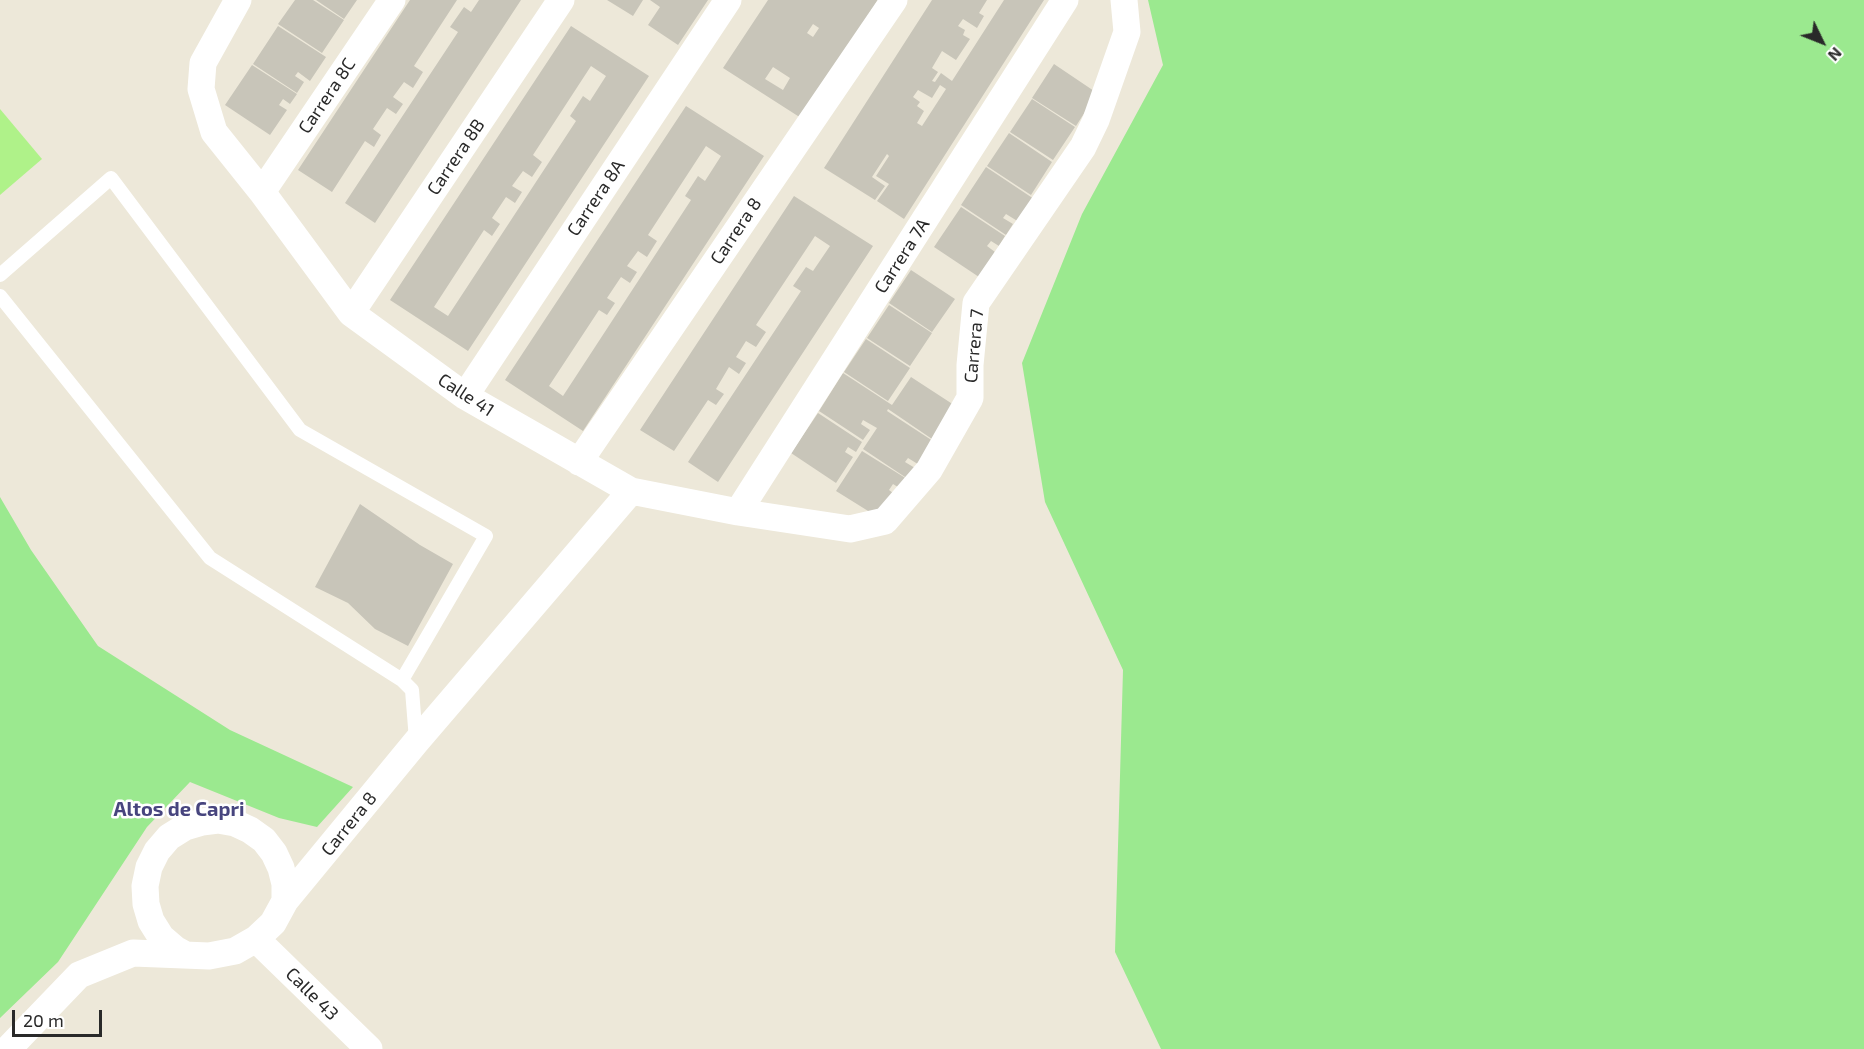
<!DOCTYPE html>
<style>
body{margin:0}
#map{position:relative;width:1864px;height:1049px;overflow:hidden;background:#ede8d9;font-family:"Exo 2",sans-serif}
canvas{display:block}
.north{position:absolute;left:1792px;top:12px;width:60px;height:60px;-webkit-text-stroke:4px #fff;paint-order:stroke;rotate:133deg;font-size:16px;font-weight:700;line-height:24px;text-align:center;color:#292929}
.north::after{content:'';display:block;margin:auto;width:21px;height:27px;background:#292929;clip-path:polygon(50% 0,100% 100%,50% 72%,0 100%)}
.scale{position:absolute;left:12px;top:1010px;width:90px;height:27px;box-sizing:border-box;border:3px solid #292929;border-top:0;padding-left:8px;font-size:18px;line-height:21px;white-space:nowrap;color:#292929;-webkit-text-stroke:4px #fff;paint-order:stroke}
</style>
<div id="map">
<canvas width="1864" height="1049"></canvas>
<div class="north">N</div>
<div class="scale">20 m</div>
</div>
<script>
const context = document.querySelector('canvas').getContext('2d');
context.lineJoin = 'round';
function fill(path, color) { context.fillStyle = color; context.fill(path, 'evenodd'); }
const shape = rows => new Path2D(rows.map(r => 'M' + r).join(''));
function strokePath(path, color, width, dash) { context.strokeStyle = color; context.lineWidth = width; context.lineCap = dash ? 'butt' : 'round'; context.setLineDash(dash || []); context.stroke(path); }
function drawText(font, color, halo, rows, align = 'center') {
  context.font = font + ' "Exo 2",sans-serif'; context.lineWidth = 5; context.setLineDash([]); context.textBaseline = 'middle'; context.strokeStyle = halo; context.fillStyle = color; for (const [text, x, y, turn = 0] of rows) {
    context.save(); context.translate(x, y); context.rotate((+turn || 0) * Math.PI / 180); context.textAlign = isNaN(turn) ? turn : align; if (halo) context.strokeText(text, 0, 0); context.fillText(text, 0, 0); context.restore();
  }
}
fill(shape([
 [1148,0,1864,0,1864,1049,1161,1049,1115,952,1123,670,1045,502,1022,363,1082,214,1163,65],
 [0,497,31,550,98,646,230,730,353,787,317,827,279,818,190,782,147,827,58,962,0,1018]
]), '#9be98f');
fill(shape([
 [0,109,42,159,0,195]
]), '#aff289');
fill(shape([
 [295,0,313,0,344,20,322,53,278,24],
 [316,0,357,0,344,19],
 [410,0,457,0,414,66,423,72,413,88,404,82,393,97,403,104,396,114,387,108,373,129,381,135,374,147,365,141,332,192,298,170],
 [479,0,521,0,375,223,345,203,458,32,450,27,464,7,471,12],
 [607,0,643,0,633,16],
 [650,0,708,0,678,45,648,25,660,7],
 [768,0,878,0,801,118,723,68],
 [813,24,819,28,813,37,807,33],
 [773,67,790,78,783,90,765,79],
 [932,0,987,0,979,13,984,16,977,28,963,19,958,26,965,30,963,35,970,39,956,60,942,51,932,68,938,72,932,81,935,82,941,73,952,81,1004,0,1044,0,904,219,877,201,889,184,876,176,889,156,887,154,872,177,885,186,875,200,824,168],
 [940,85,946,89,922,126,917,123,924,111,917,106,920,102,913,97,918,90,932,98],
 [278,26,326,57,310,81,298,72,295,76,304,82,297,93,253,64],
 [571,26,649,76,468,351,390,300],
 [591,66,606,76,590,101,583,96,570,116,576,121,448,316,434,307,484,230,492,236,500,224,492,218,506,197,515,203,522,192,512,186,523,171,532,177,542,162,533,155],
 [1054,64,1097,93,1076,126,1032,98],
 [252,65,297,94,290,104,283,99,279,105,287,110,270,135,225,105],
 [1032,99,1075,127,1053,160,1010,132],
 [686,106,764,156,583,431,505,380],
 [706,146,721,156,705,181,698,176,685,196,691,200,563,396,549,386,599,310,607,315,615,303,607,298,621,277,630,283,637,272,627,266,638,251,647,257,657,241,648,235],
 [1009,133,1052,162,1031,195,987,166],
 [986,167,1034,199,1019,222,1006,214,1003,218,1013,224,1006,235,961,205],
 [794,196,873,246,718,482,688,462,801,291,793,286,806,267,813,271,830,246,815,236,756,325,766,332,756,347,746,341,736,357,746,363,739,374,729,367,716,389,724,394,716,405,708,400,674,451,640,430],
 [961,207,1005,236,999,246,991,241,987,246,995,252,979,277,934,247],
 [911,270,955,299,932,332,889,303],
 [889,305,932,333,910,366,867,338],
 [866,339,910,368,888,401,844,372],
 [843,373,892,405,911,377,954,405,932,439,888,409,887,411,936,443,921,466,908,458,905,462,915,468,908,479,863,449,877,428,863,420,861,424,870,430,863,440,819,411],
 [818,413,862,442,856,452,848,447,845,452,853,457,836,483,791,453],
 [862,451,907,479,901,489,893,484,889,490,897,496,881,519,836,491],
 [360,504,420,545,453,564,408,646,375,629,348,603,315,587]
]), '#c8c5b9');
strokePath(shape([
 [0,275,111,178,300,430,486,536,402,680],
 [0,296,210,558,402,680,412,690,416,740]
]), '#fff', 14);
strokePath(shape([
 [238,0,203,63,201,89,214,132,262,192,351,313,465,396,631,491,738,512,850,529,885,521,929,470,970,398,970,365,976,303,1083,147,1096,120,1127,32,1124,0],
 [262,192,392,0],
 [351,313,561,0],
 [465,396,728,0],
 [579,462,894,0],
 [738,512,1065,0],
 [256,939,369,1049],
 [186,955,175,949,161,937,151,921,146,904,145,886,149,867,157,851,169,837,185,827,202,822,218,820,235,823,250,830,264,840,274,853,281,868,285,884,285,901],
 [8,1049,79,975,133,953,209,956,235,951,256,939,273,923,285,901,416,742,631,491]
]), '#fff', 27);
drawText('18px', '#292929', '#fff', [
 ["Carrera 8C",327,96,-56],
 ["Carrera 8B",456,157,-56],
 ["Carrera 8A",596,198,-56],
 ["Carrera 8",736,231,-56],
 ["Carrera 7A",902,256,-57],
 ["Carrera 7",974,346,-85],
 ["Calle 41",466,395,33],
 ["Carrera 8",349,824,-51],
 ["Calle 43",312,994,45]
]);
drawText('bold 20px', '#47457e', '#fff', [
 ["Altos de Capri",179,809]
]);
</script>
